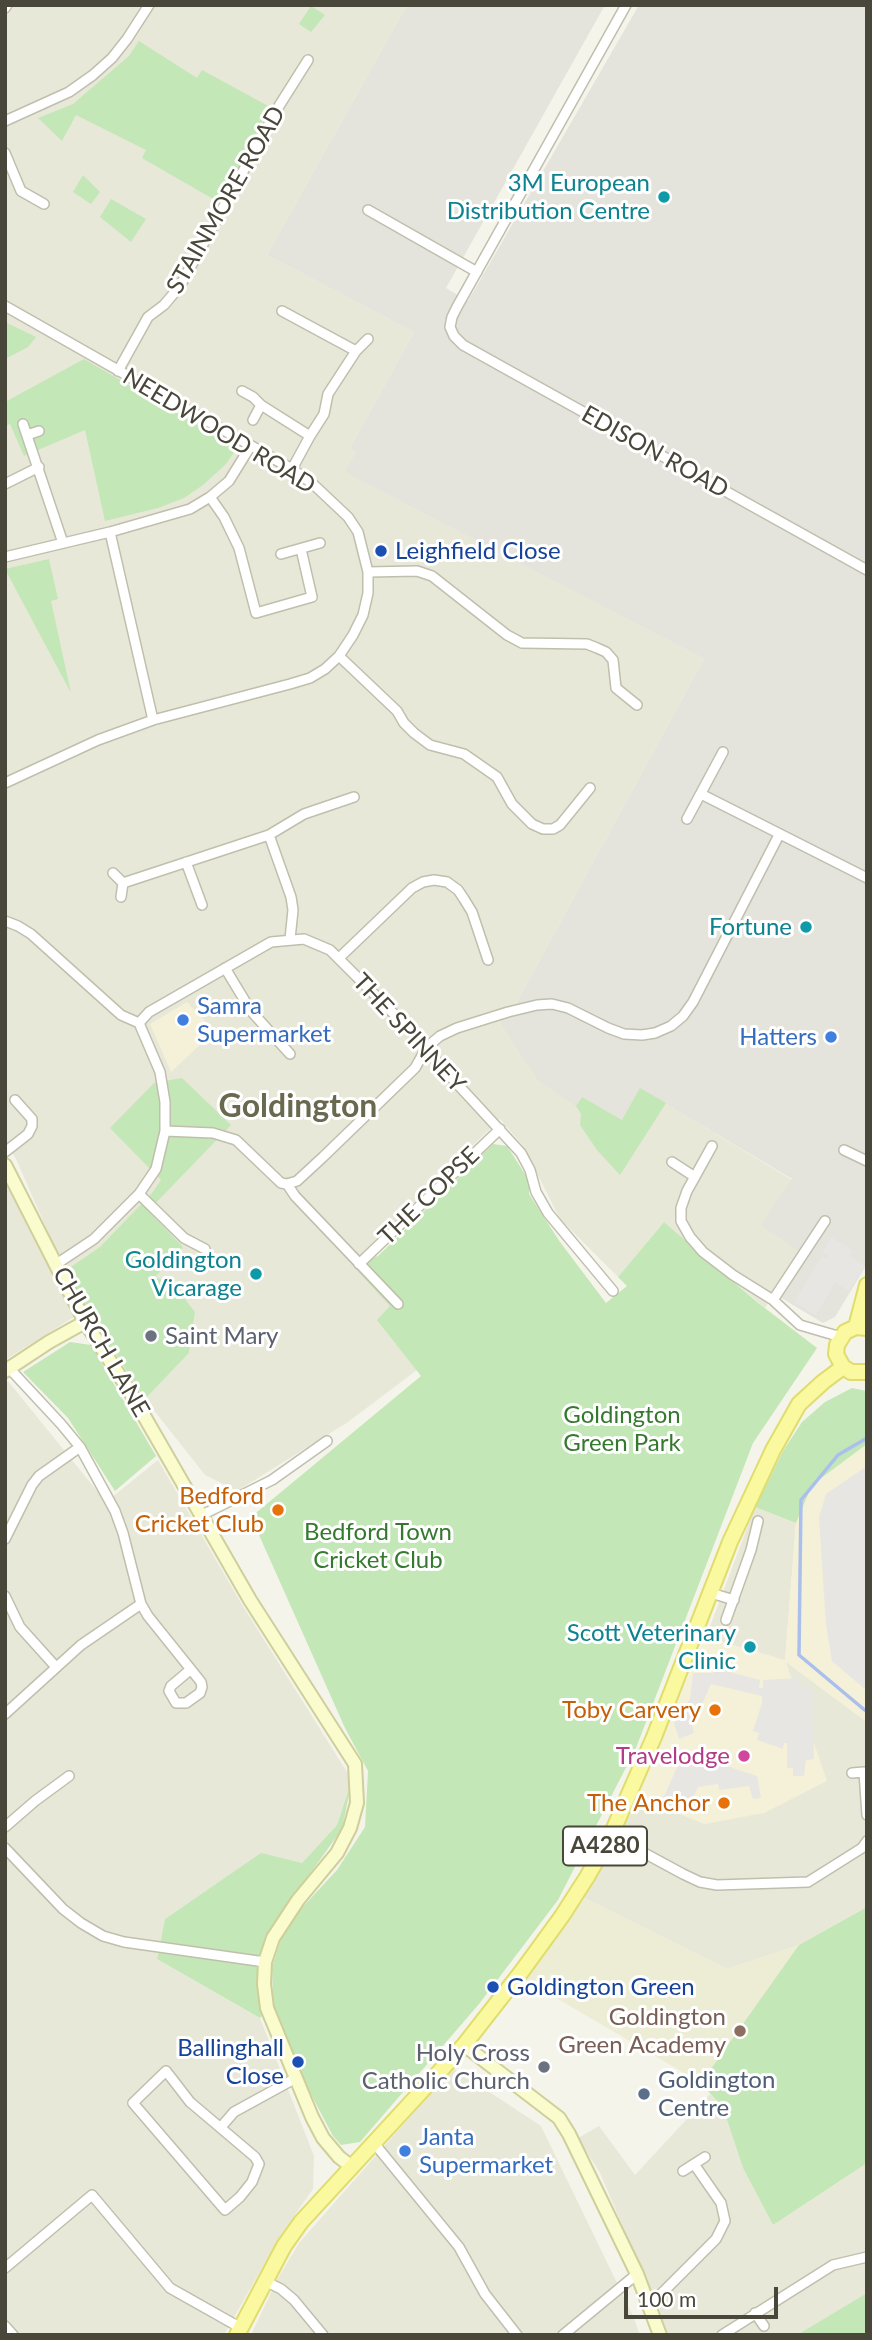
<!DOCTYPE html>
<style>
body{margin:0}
#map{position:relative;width:872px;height:2340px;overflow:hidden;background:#f5f4eb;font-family:Lato,sans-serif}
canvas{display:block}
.frame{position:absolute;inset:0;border:7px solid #494739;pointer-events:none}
.scale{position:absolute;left:624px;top:2287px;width:154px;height:32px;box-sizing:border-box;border:4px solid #494739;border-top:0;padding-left:9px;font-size:21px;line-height:24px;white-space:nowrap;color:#494739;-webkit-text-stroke:5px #fff;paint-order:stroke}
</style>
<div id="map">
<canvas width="872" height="2340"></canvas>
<div class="frame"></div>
<div class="scale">100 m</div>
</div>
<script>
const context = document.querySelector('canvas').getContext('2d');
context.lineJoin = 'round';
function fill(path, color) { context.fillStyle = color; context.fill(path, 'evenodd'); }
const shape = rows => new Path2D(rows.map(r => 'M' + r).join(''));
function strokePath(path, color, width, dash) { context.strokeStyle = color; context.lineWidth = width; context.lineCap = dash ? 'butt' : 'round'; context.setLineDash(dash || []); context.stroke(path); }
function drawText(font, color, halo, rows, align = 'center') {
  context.font = font + ' Lato,sans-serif'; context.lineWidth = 6; context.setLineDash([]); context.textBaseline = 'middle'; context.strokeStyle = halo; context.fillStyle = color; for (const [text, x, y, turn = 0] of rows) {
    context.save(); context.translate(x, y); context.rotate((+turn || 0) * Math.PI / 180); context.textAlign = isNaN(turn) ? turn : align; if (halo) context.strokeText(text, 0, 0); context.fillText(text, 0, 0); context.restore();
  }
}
fill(shape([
 [5,5,407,5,267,255,414,332,350,448,356,452,346,472,704,659,517,1002,500,1022,576,1105,582,1097,640,1088,792,1180,799,1251,765,1308,664,1222,618,1277,560,1219,523,1146,500,1119,351,1264,391,1306,417,1370,348,1422,237,1491,205,1475,145,1399,189,1353,195,1312,172,1282,155,1277,128,1282,86,1309,65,1271,16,1159,5,1141],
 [5,1180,77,1315,5,1360],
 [8,1381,106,1502,158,1460,241,1603,352,1780,337,1825,302,1863,261,1854,165,1919,157,1959,260,2018,314,2156,313,2189,280,2236,224,2335,5,2335,5,1384],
 [755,1507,796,1523,785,1661,867,1722,867,1907,799,1945,727,1969,584,1898,618,1831,642,1799,705,1824,785,1661,706,1637],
 [453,2068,541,2126,633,2316,640,2335,251,2335,278,2278,299,2243],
 [710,2094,723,2108,743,2168,773,2225,867,2163,867,2293,797,2335,669,2335,600,2173,578,2138,599,2126,635,2175]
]), '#e8e8d9');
fill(shape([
 [187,1002,215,1031,171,1072,150,1024],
 [867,1444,867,1722,786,1662,827,1781,764,1813,705,1824,642,1799,618,1831,706,1637,785,1660,796,1523,812,1485]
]), '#f5f1d8');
fill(shape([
 [407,5,605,5,446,288,468,301,639,5,867,5,867,1264,835,1317,823,1323,773,1293,799,1251,761,1225,792,1179,641,1089,623,1120,582,1097,576,1106,539,1081,500,1022,517,1002,704,659,345,472,356,452,350,448,414,332,267,255]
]), '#e4e3dc');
fill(shape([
 [584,1898,727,1969,799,1945,867,1907,867,2163,773,2225,743,2168,723,2108,701,2083,524,1979]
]), '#ededd5');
fill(shape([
 [311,6,325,15,311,32,299,24],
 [139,41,197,78,202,70,270,107,220,203,142,158,146,150,76,115,62,141,38,118,73,104,129,56],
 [83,175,100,192,91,204,73,192],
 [111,199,146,219,131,242,100,217],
 [5,322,36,337,28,347,5,359],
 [84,359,237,448,226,464,203,485,184,498,158,508,105,521,85,430,24,456,10,424,5,426,5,402],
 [49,559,58,599,51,601,71,693,5,569],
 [182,1078,231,1125,148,1211,183,1247,155,1277,172,1282,195,1312,189,1353,145,1399,86,1309,65,1271,100,1247,152,1193,161,1180,110,1128,154,1083],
 [640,1088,666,1103,620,1175,597,1150,580,1125,581,1114,576,1106,582,1097,622,1120],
 [493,1144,507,1146,530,1182,529,1194,560,1242,606,1303,627,1286,618,1277,664,1222,757,1302,817,1348,753,1443,636,1748,558,1900,479,2004,360,2142,341,2145,333,2136,305,2083,273,2005,272,1967,281,1939,297,1913,337,1870,365,1827,368,1771,345,1728,251,1517,421,1376,377,1320,390,1306,351,1264,378,1256],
 [70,1342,91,1345,156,1456,115,1491,68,1418,23,1372],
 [852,1388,867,1391,867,1444,812,1485,796,1523,755,1507,783,1451,802,1422,825,1402],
 [352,1780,342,1829,274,1924,264,1944,258,1973,259,1993,264,2014,260,2018,157,1959,165,1919,261,1853,302,1863,337,1825],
 [867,1907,867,2163,773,2225,743,2168,723,2108,701,2083,799,1945],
 [867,2293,867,2335,797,2335]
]), '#c3e7b6');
fill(shape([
 [831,1237,853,1250,850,1256,865,1266,849,1291,835,1283,816,1315,794,1302,822,1256,826,1259,828,1256,822,1252],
 [867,1466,867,1690,866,1690,832,1661,826,1625,819,1517,826,1494],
 [715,1668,760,1680,759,1688,763,1688,763,1680,799,1678,799,1687,812,1687,814,1759,806,1760,804,1776,793,1776,793,1768,787,1768,787,1743,784,1743,783,1749,757,1740,759,1733,753,1731,762,1703,762,1696,711,1684,692,1726,694,1733,679,1739,674,1723,690,1699,693,1673,713,1673],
 [684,1752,757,1776,761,1798,753,1799,749,1786,719,1790,718,1784,698,1787,687,1810,661,1803]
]), '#e7e6e2');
strokePath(shape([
 [867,1438,838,1455,801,1500,799,1655,867,1712]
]), '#abbfee', 3.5);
const street = shape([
 [626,5,457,307,452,317,450,327,454,336,463,345,867,570],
 [5,8,7,5],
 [5,121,69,92,93,75,112,58,127,39,149,5],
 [5,153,21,191,44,204],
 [368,210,477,272],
 [5,306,292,469,313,484,348,517,358,532,368,572,368,593,363,615,353,635,339,656,325,669,310,678,290,684,153,720,98,740,5,783],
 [282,311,356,351,328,394,324,414,310,436],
 [356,351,368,339],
 [118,371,148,317,164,305,180,286,279,106,308,60],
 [242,391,253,397,261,405],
 [253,420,261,405,310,436,292,469],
 [23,424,63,543],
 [27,435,39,431],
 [5,484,39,467],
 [210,497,224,517,239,548,256,613,312,597,301,549],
 [110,532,153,720],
 [281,554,320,543],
 [5,557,110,532,190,509,210,497,229,481,250,447],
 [368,572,417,571,432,576,507,635,522,643,587,644,597,648,606,652,613,660,616,688,637,705],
 [339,656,397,711,404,723,414,733,430,745,464,754,497,777,512,804,532,824,543,829,553,829,560,825,590,788],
 [701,794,867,878],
 [687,819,723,752],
 [269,835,291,897,293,910,290,939],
 [186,862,202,905],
 [113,873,123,883],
 [123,883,269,835,304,814,354,797],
 [121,897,123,883],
 [5,921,18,926,31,934,121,1015,139,1023,160,1072,165,1102,165,1131,156,1169,139,1194,94,1239,55,1265],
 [339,958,412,888,423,882,434,880,447,882,458,890,464,899,472,912,488,960],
 [225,968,251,1011,290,1054],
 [139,1023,149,1012,271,942,304,939,330,950,427,1047,437,1062,521,1153,530,1170,536,1192,548,1213,613,1291],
 [165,1131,213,1133,236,1140,281,1183,287,1184,297,1181,323,1157,415,1068,427,1047,440,1036,457,1028,508,1012,537,1005,552,1004,568,1008,608,1028,624,1034,642,1035,655,1033,671,1026,683,1016,693,1002,779,835],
 [712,1146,687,1191,681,1208,681,1221,690,1237,703,1252,733,1275,773,1300,800,1325,841,1337],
 [844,1150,867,1161],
 [5,1152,28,1134,32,1126,32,1119,15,1100],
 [672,1162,695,1177],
 [287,1184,295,1196,398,1304],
 [139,1194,184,1238,205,1249],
 [359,1264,500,1129],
 [773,1300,825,1221],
 [9,1368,61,1424,80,1447,115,1511,123,1533,141,1604,148,1616,201,1682,202,1687,200,1693,186,1703,176,1703,169,1691,171,1686,190,1670],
 [202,1515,272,1480,327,1441],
 [5,1539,32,1485,39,1476,80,1447],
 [711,1593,734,1600],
 [5,1596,20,1627,56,1667],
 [726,1620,751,1550,758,1521],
 [5,1714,81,1645,141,1604],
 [852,1773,864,1772,867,1815],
 [5,1827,35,1801,69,1776],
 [611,1835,683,1874,700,1882,717,1885,808,1882,862,1848,867,1841],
 [5,1848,63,1909,81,1923,103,1936,124,1942,265,1962],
 [166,2071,190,2102,255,2157,259,2164,252,2182,240,2197,225,2210,133,2103,166,2071],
 [221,2127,234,2112,296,2078],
 [374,2143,459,2247,485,2294,517,2335],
 [683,2171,705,2157],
 [5,2268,92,2195,170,2288,241,2328],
 [265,2281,281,2289,294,2300,323,2335],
 [649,2306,716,2239,725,2221,721,2203,694,2164],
 [755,2313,764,2326],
 [5,2326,13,2335],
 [563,2335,637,2274],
 [722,2335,833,2265,867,2257]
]);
const secondary = shape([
 [5,1165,85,1322,132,1395,250,1600,355,1764,357,1803,350,1828,337,1853,298,1900,273,1938,265,1962,264,1984,267,2008,312,2117,323,2138,339,2157,352,2167],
 [5,1371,49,1342,85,1322],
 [464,2045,559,2118,569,2134,637,2274,660,2335]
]);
const primary = shape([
 [856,1327,867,1285],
 [867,1328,856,1327,845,1332,837,1345,836,1354,843,1367,851,1372,867,1372],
 [237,2335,284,2246,301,2222,464,2045,522,1971,562,1916,587,1877,611,1835,654,1737,730,1542,773,1450,799,1404,823,1382,843,1367]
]);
strokePath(street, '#c0bfad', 12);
strokePath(secondary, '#cecf9a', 16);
strokePath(primary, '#dfdd6e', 18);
strokePath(street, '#fff', 9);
strokePath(secondary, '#fbfccd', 12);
strokePath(primary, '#faf99f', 14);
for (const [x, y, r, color] of [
 [664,197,7,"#0f9aa8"],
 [381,551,7,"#1a4fb4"],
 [806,927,7,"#0f9aa8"],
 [183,1020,7,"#3f7fe0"],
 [831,1037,7,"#3f7fe0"],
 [256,1274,7,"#0f9aa8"],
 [151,1336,7,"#6b7280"],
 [278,1510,7,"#e8710a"],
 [750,1647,7,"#0f9aa8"],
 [715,1710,7,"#e8710a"],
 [744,1756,7,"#d1479c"],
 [724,1803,7,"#e8710a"],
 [493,1987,7,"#1a4fb4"],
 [740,2031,7,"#8d6e63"],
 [298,2062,7,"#1a4fb4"],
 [544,2067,7,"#6b7280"],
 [644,2094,7,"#5c6f8a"],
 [405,2151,7,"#3f7fe0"]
]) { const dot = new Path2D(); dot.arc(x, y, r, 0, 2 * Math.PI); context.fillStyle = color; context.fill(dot); strokePath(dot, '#fff', 2.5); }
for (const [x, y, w] of [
 [605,1846,84]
]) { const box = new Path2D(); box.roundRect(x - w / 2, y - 19.5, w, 39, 5); context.fillStyle = '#fff'; context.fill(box); strokePath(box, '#494739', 2); }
drawText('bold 23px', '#494739', null, [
 ["A4280",605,1846]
]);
drawText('24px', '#0d838f', '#fff', [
 ["3M European",650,183],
 ["Distribution Centre",650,211],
 ["Fortune",792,927],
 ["Goldington",242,1260],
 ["Vicarage",242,1288],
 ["Scott Veterinary",736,1633],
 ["Clinic",736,1661]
], 'right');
drawText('24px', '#494739', '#fff', [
 ["STAINMORE ROAD",226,200,-60],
 ["NEEDWOOD ROAD",219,431,31],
 ["EDISON ROAD",655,452,29],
 ["THE SPINNEY",409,1033,47],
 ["THE COPSE",429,1196,-44],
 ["CHURCH LANE",101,1342,60]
]);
drawText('24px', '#164399', '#fff', [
 ["Leighfield Close",395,551],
 ["Goldington Green",507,1987],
 ["Ballinghall",284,2048,"right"],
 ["Close",284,2076,"right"]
], 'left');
drawText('24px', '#366cbe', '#fff', [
 ["Samra",197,1006],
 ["Supermarket",197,1034],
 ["Hatters",817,1037,"right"],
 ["Janta",419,2137],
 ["Supermarket",419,2165]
], 'left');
drawText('24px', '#5b616d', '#fff', [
 ["Saint Mary",165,1336],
 ["Holy Cross",530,2053,"right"],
 ["Catholic Church",530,2081,"right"]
], 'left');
drawText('24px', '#35792e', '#fff', [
 ["Goldington",622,1415],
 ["Green Park",622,1443],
 ["Bedford Town",378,1532],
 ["Cricket Club",378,1560]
]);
drawText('24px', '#c56008', '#fff', [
 ["Bedford",264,1496],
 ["Cricket Club",264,1524],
 ["Toby Carvery",701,1710],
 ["The Anchor",710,1803]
], 'right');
drawText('24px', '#b23c85', '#fff', [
 ["Travelodge",730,1756]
], 'right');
drawText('24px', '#785e54', '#fff', [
 ["Goldington",726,2017],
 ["Green Academy",726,2045]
], 'right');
drawText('24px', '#4e5e75', '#fff', [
 ["Goldington",658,2080],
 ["Centre",658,2108]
], 'left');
drawText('bold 32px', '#6b6850', '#fff', [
 ["Goldington",298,1107]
]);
</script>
